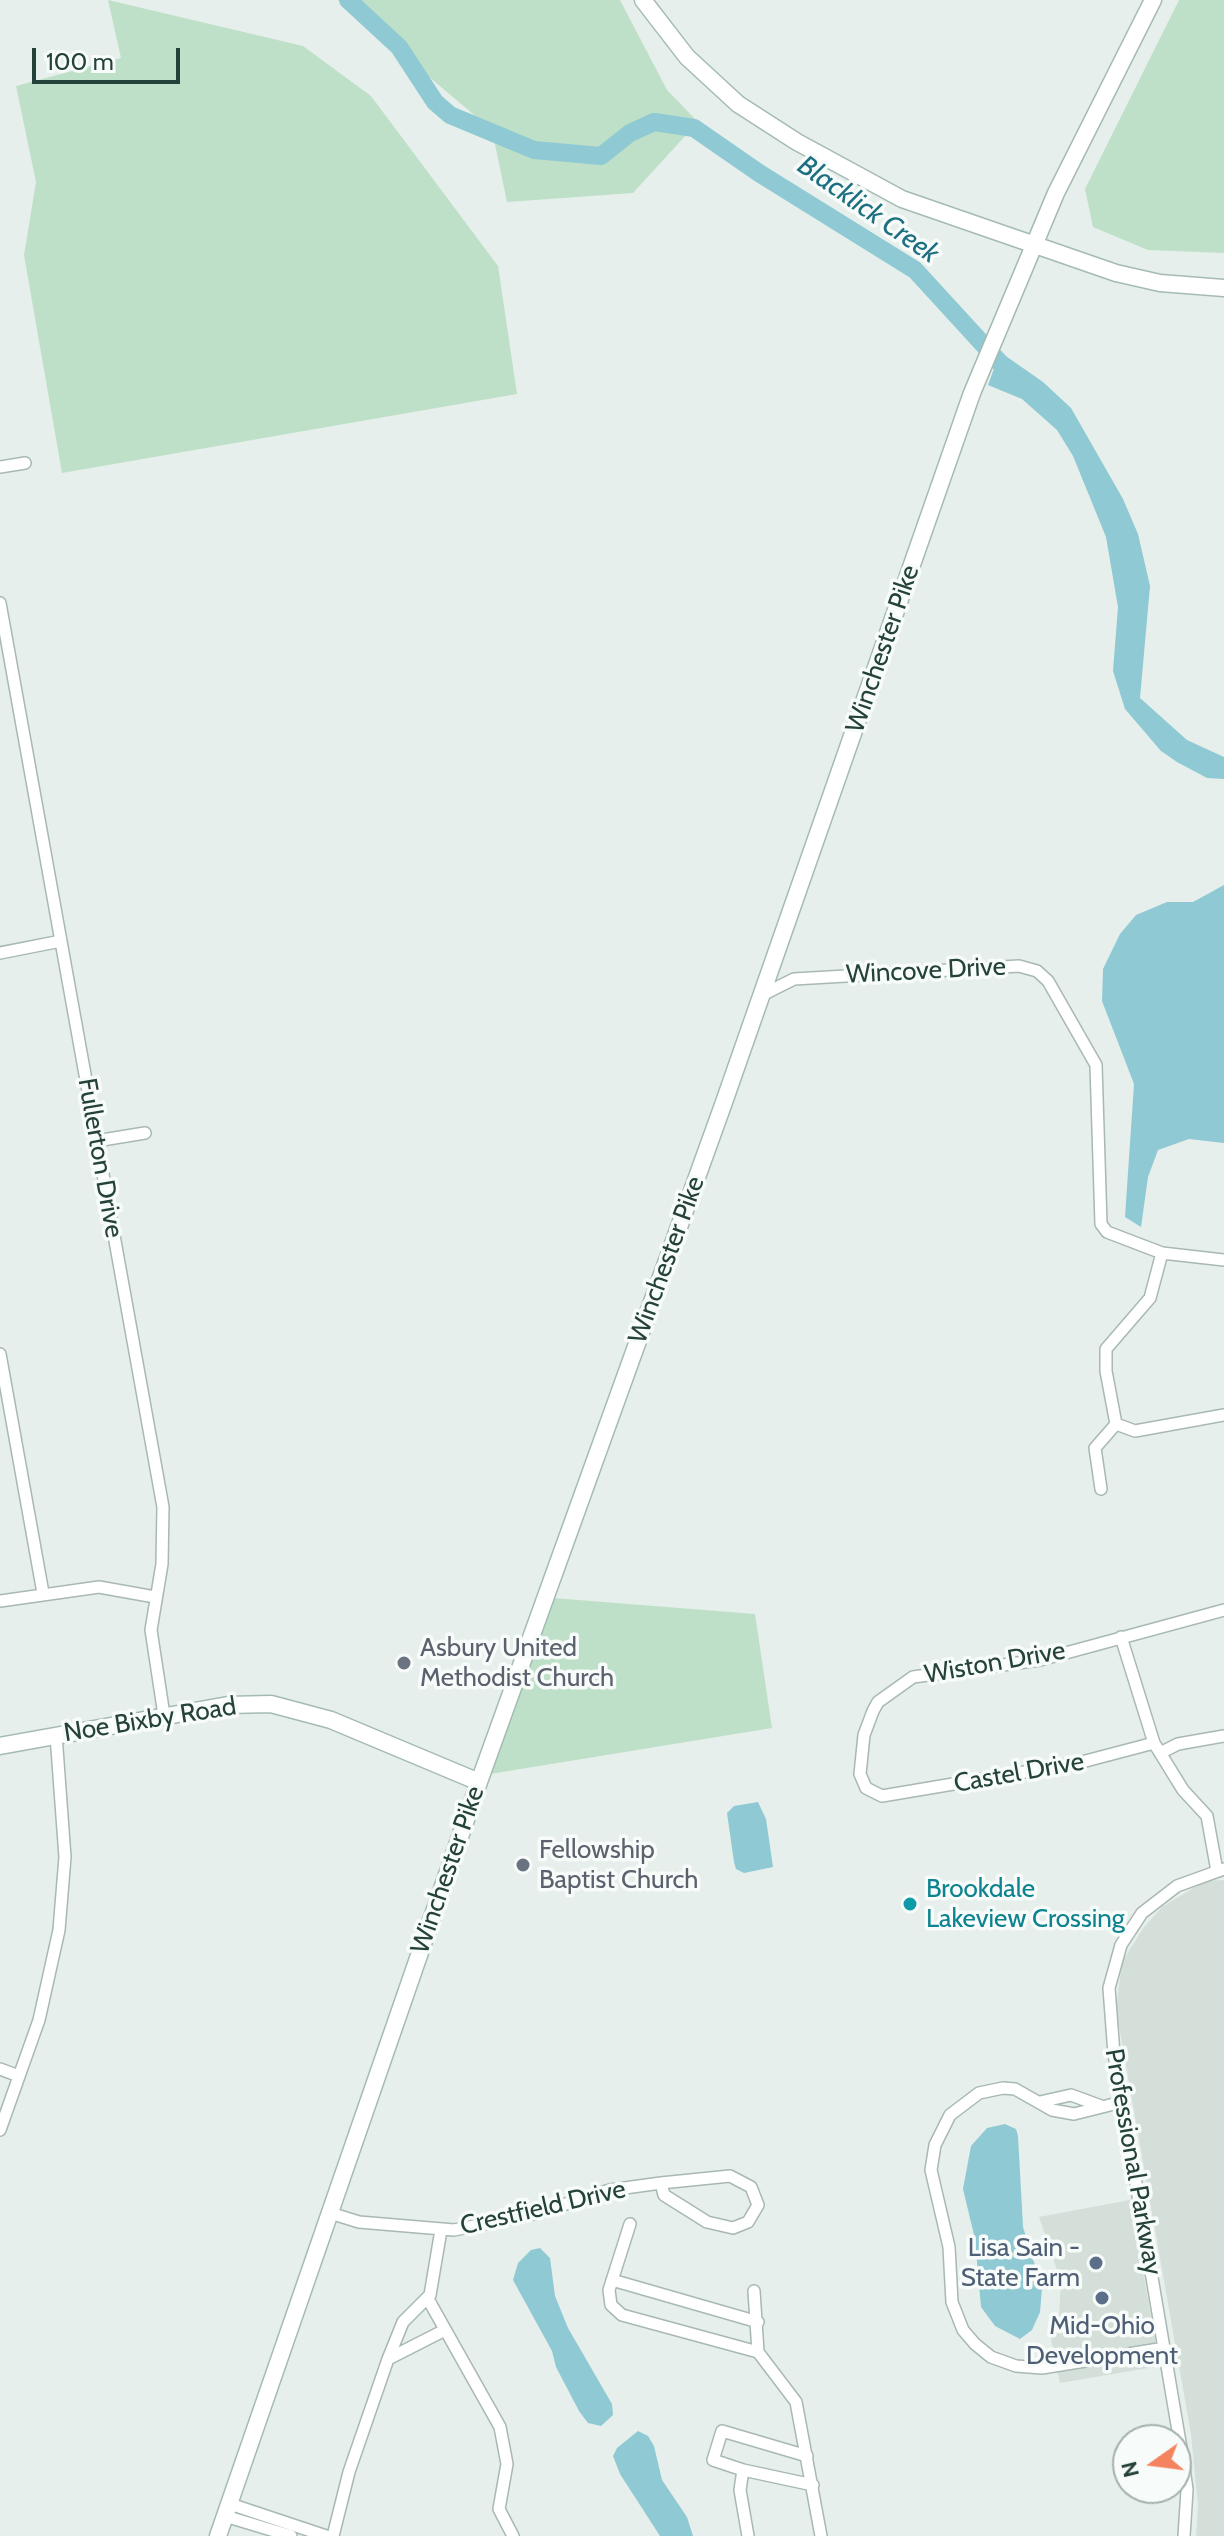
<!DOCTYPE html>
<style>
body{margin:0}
#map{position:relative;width:1224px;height:2536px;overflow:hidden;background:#e6efeb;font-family:Cabin,sans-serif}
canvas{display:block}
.north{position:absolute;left:1112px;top:2424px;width:80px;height:80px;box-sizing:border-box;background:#f7fbf9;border:2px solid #a3b1ad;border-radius:50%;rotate:256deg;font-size:22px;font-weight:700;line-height:32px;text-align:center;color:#24423a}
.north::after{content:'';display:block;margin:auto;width:28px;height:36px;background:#f4845f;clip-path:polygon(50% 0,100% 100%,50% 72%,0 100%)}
.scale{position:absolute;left:32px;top:48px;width:148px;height:36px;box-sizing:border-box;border:4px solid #24423a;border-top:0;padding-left:10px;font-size:24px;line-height:28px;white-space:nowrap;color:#24423a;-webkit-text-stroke:6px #f7fbf9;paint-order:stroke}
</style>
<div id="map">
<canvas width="1224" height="2536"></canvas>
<div class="north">N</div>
<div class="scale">100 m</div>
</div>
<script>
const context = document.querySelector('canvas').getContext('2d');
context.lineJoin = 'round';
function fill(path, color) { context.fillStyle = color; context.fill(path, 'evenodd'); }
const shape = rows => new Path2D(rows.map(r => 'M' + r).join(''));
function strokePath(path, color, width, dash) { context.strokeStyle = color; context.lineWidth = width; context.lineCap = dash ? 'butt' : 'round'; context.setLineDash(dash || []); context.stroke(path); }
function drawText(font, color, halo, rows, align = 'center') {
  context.font = font + ' Cabin,sans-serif'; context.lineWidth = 7; context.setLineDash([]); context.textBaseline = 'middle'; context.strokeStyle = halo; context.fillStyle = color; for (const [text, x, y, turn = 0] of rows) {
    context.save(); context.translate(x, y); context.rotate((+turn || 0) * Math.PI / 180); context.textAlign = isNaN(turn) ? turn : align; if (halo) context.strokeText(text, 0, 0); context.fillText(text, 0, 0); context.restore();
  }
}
fill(shape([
 [1224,1880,1224,2536,1196,2536,1198,2506,1191,2434,1116,2009,1122,1962,1144,1927,1162,1907,1205,1881],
 [1130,2200,1160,2366,1060,2383,1051,2339,1059,2316,1061,2282,1039,2217]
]), '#d4dfda');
fill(shape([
 [108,0,303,46,371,96,498,266,517,394,62,473,24,255,36,182,16,86,121,58],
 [338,0,620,0,667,90,698,122,633,193,507,202,492,130],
 [1179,0,1224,0,1224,253,1148,250,1093,227,1085,189],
 [553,1598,755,1614,772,1728,490,1774]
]), '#bfe0c8');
fill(shape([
 [1000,352,1043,382,1071,408,1123,499,1138,534,1150,586,1140,698,1187,740,1224,757,1224,779,1207,778,1177,762,1161,751,1125,709,1113,671,1118,607,1106,537,1073,456,1057,430,1022,399,988,385],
 [1224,885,1224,1143,1189,1139,1158,1150,1148,1177,1141,1227,1125,1217,1134,1084,1102,1001,1103,969,1120,934,1136,915,1167,902,1193,902],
 [758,1802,766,1819,773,1867,744,1873,736,1869,734,1862,727,1813,734,1806],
 [1005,2124,1016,2129,1018,2136,1023,2227,1042,2288,1040,2312,1032,2330,1020,2339,995,2326,981,2307,975,2239,963,2189,971,2146,987,2128],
 [540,2248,550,2258,555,2296,568,2328,612,2404,613,2415,601,2426,588,2423,579,2411,556,2367,552,2351,513,2280,518,2263,531,2250],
 [638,2431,648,2436,654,2446,662,2480,687,2517,693,2536,660,2536,620,2474,613,2456,617,2448]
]), '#8ec9d4');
strokePath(shape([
 [348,0,399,47,435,102,450,115,534,150,601,156,630,133,654,122,694,128,759,173,915,270,1013,377]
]), '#8ec9d4', 18);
const street = shape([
 [0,467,25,463],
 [0,603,163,1507,162,1564,151,1630,164,1715],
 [0,953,61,941],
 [762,995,794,979,1019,966,1037,971,1048,981,1096,1065,1101,1224,1107,1232,1162,1253,1224,1260],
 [96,1141,145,1133],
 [0,1354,43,1593],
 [1116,1424,1106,1371,1106,1349,1150,1298,1162,1253],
 [1116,1424,1135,1431,1224,1415],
 [1101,1489,1095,1448,1116,1424],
 [0,1601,99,1587,155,1597],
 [1121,1637,1154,1743,1183,1790,1207,1816,1217,1871],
 [1154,1743,1078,1763,882,1796,866,1788,860,1774,864,1735,873,1711,878,1702,913,1677,1040,1660,1224,1610],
 [1160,1753,1178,1744,1224,1736],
 [0,2069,19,2076],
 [1040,2102,1071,2095,1101,2106],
 [1122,2102,1074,2114,1052,2110,1015,2089,1003,2088,979,2093,950,2115,935,2145,931,2170,949,2247,952,2302,963,2330,975,2344,991,2357,1016,2366,1042,2368,1165,2348],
 [0,2130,39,2020,59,1930,65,1857,56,1735],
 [730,2176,751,2187,758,2205,748,2222,733,2228,707,2222,664,2195,661,2183,730,2176],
 [330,2213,359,2222,454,2230,534,2214,610,2190,661,2183],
 [630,2224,609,2290,611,2305,622,2315,758,2352,796,2402,821,2536],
 [612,2280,758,2322],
 [754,2291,758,2352],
 [428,2299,500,2427,507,2464,499,2509,513,2536],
 [388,2359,403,2322,430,2295,441,2230],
 [743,2470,713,2460,722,2431,807,2456],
 [230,2504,326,2536],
 [225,2516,291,2536],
 [333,2536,349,2472,388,2359,443,2331],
 [748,2536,740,2490,743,2470,813,2485],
 [1184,2536,1187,2490,1183,2460,1114,2054,1109,1988,1121,1945,1142,1913,1177,1886,1224,1869]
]);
const secondary = shape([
 [643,0,687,57,738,104,797,142,902,199,1116,273,1160,283,1224,288],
 [0,1746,228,1705,271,1704,331,1720,479,1782],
 [218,2536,479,1782,723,1105,972,393,1056,193,1153,0]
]);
strokePath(street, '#a8b8b2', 14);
strokePath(secondary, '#a4bbb3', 19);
strokePath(street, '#fff', 11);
strokePath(secondary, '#fff', 16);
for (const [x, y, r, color] of [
 [404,1663,8,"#6b7280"],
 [523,1865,8,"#6b7280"],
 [910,1904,8,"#0f9aa8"],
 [1096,2263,8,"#5c6f8a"],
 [1102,2298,8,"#5c6f8a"]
]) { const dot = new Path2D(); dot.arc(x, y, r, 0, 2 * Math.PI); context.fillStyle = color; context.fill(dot); strokePath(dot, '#f7fbf9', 3); }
drawText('26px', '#24423a', '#f7fbf9', [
 ["Winchester Pike",883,649,-71],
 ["Wincove Drive",926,971,-3],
 ["Fullerton Drive",100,1158,80],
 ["Winchester Pike",667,1260,-70],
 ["Wiston Drive",995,1663,-10],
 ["Noe Bixby Road",150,1720,-9],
 ["Castel Drive",1019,1773,-10],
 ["Winchester Pike",448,1870,-71],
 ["Professional Parkway",1133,2162,80],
 ["Crestfield Drive",543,2208,-13]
]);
drawText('26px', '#5b616d', '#f7fbf9', [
 ["Asbury United",420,1648],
 ["Methodist Church",420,1678],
 ["Fellowship",539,1850],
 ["Baptist Church",539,1880]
], 'left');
drawText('26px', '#0d838f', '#f7fbf9', [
 ["Brookdale",926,1889],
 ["Lakeview Crossing",926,1919]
], 'left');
drawText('26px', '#4e5e75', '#f7fbf9', [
 ["Lisa Sain -",1080,2248],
 ["State Farm",1080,2278],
 ["Mid-Ohio",1102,2326,"center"],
 ["Development",1102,2356,"center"]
], 'right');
drawText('italic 28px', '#1c6f80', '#f7fbf9', [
 ["Blacklick Creek",868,210,35]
]);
</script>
